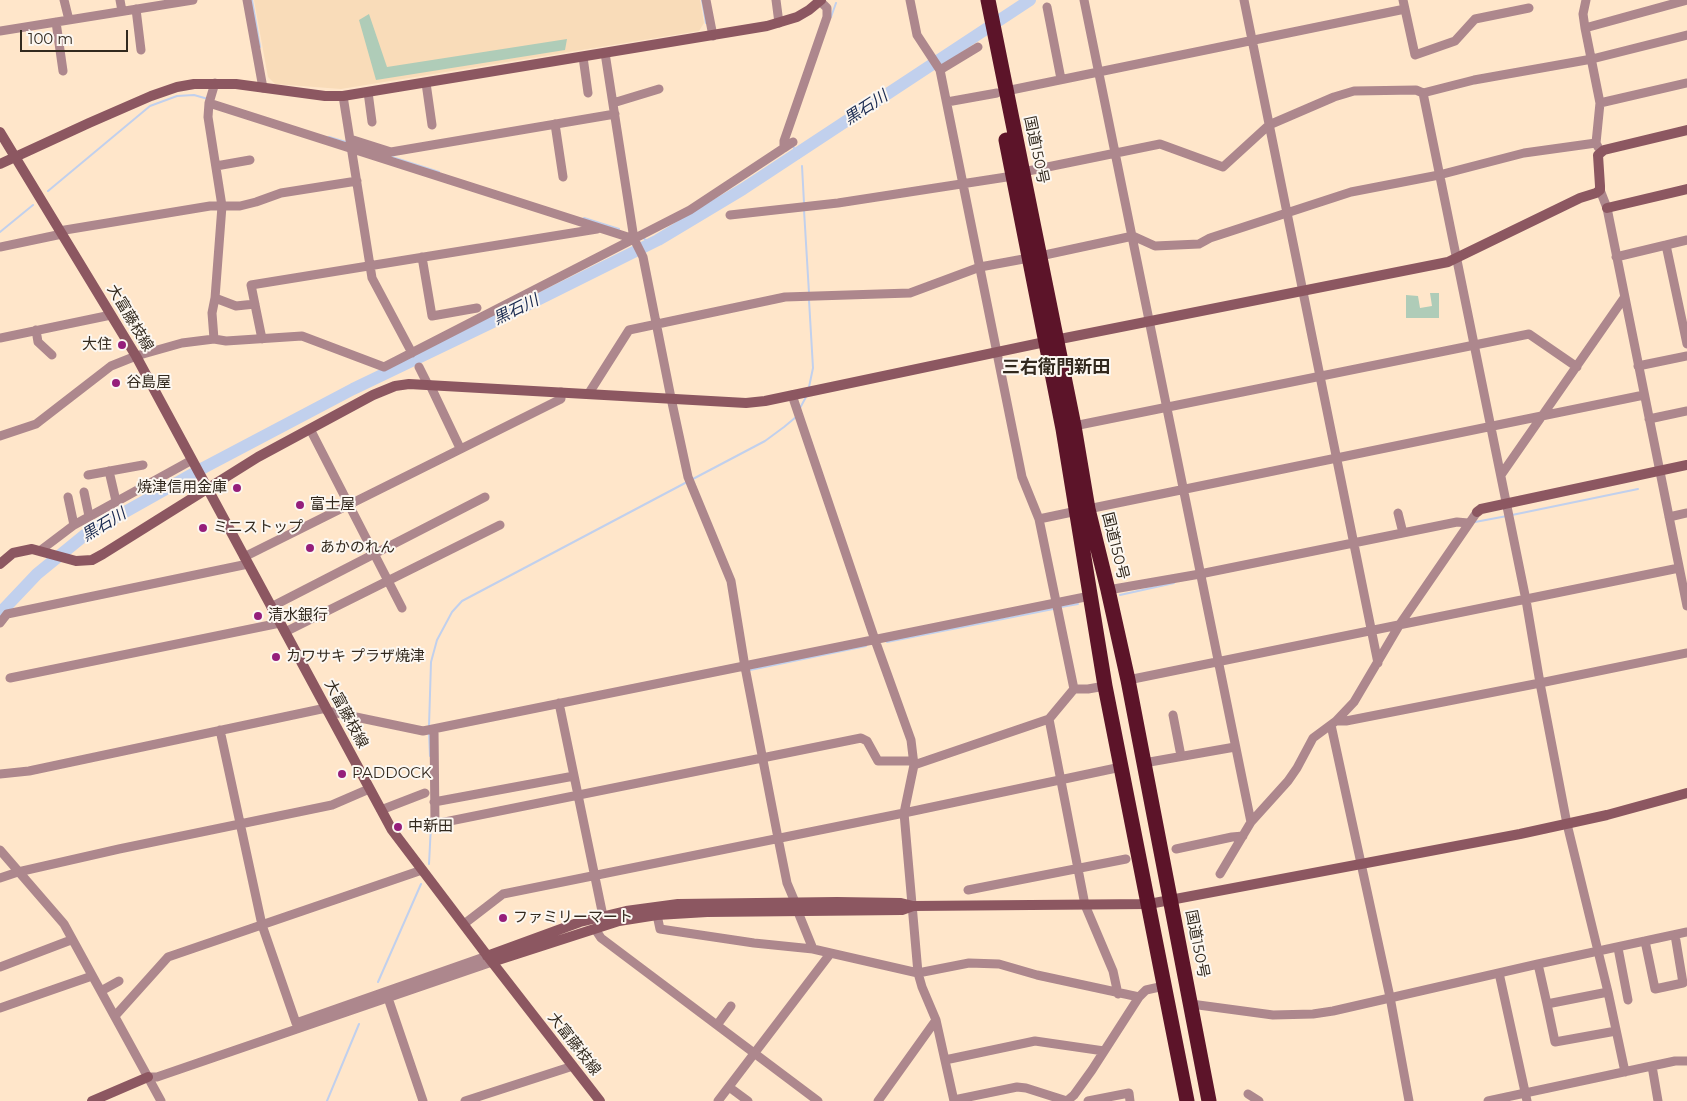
<!DOCTYPE html>
<meta charset="utf-8">
<style>
body{margin:0}
#map{position:relative;width:1687px;height:1101px;overflow:hidden;background:#ffe6ca;font-family:Montserrat,sans-serif}
canvas{display:block}
.scale{position:absolute;left:20px;top:30px;width:108px;height:22px;box-sizing:border-box;border:2px solid #32291e;border-top:0;padding-left:6px;font-size:15px;line-height:18px;white-space:nowrap;color:#32291e;-webkit-text-stroke:4px #fcf7f1;paint-order:stroke}
</style>
<div id="map">
<canvas width="1687" height="1101"></canvas>
<div class="scale">100 m</div>
</div>
<script>
const context = document.querySelector('canvas').getContext('2d');
context.lineJoin = 'round';
function fill(path, color) { context.fillStyle = color; context.fill(path, 'evenodd'); }
const shape = rows => new Path2D(rows.map(r => 'M' + r).join(''));
function strokePath(path, color, width, dash) { context.strokeStyle = color; context.lineWidth = width; context.lineCap = dash ? 'butt' : 'round'; context.setLineDash(dash || []); context.stroke(path); }
function drawText(font, color, halo, rows, align = 'center') {
  context.font = font + ' Montserrat,"Noto Sans JP",sans-serif'; context.lineWidth = 4; context.setLineDash([]); context.textBaseline = 'middle'; context.strokeStyle = halo; context.fillStyle = color; for (const [text, x, y, turn = 0] of rows) {
    context.save(); context.translate(x, y); context.rotate((+turn || 0) * Math.PI / 180); context.textAlign = isNaN(turn) ? turn : align; if (halo) context.strokeText(text, 0, 0); context.fillText(text, 0, 0); context.restore();
  }
}
fill(shape([
 [254,0,700,0,704,23,699,31,341,89,275,84,268,77]
]), '#f9dcb9');
fill(shape([
 [369,14,387,67,567,39,565,50,376,80,359,20],
 [1430,293,1439,293,1439,318,1406,318,1406,295,1418,296,1420,308,1432,306]
]), '#afccb8');
strokePath(shape([
 [252,0,260,47],
 [702,0,706,23],
 [831,17,836,3],
 [329,137,346,142],
 [793,146,799,158],
 [389,156,439,172],
 [802,166,804,203],
 [48,191,150,106,177,96,194,95,208,99],
 [804,210,809,293],
 [584,218,619,229],
 [0,232,33,205],
 [643,238,646,240,658,240],
 [809,387,813,368,809,300],
 [800,408,806,397],
 [691,480,765,441,784,427,796,417],
 [1512,515,1638,489],
 [1475,522,1507,516],
 [1120,595,1174,583],
 [1061,607,1078,604],
 [887,642,1053,609],
 [750,670,866,646],
 [429,726,431,662,437,640,452,612,462,601,687,482],
 [429,733,430,756],
 [429,864,431,825],
 [378,982,421,884],
 [327,1101,359,1024]
]), '#c1d0ed', 2);
strokePath(shape([
 [0,613,37,574,86,534,205,467,353,389,501,318,658,240,743,189,1030,0]
]), '#c1d0ed', 12);
strokePath(shape([
 [64,0,69,20],
 [120,0,122,11],
 [247,0,263,88],
 [706,0,713,36],
 [776,0,779,23],
 [910,0,917,35,940,70,1022,477,1039,519,1074,689],
 [1084,0,1251,822],
 [1244,0,1378,663],
 [1403,0,1415,55,1455,41,1475,19,1529,8],
 [1586,0,1583,14,1585,28,1600,103,1596,143,1598,147],
 [1047,7,1061,79],
 [136,9,141,50],
 [56,22,63,71],
 [1585,28,1687,0],
 [0,31,193,0],
 [605,53,634,239,643,257,671,398,688,477,731,581,745,667,778,838,787,883,795,902],
 [583,57,588,93],
 [940,70,978,47],
 [426,83,432,125],
 [1006,91,1405,9],
 [368,92,372,122],
 [1423,93,1526,600,1540,683,1567,824,1608,992,1625,1072],
 [343,96,372,278,412,353],
 [947,102,997,93],
 [209,103,634,239],
 [613,103,659,89],
 [1600,103,1687,83],
 [555,124,563,177],
 [350,139,391,152,615,114],
 [784,148,784,141,827,17,827,8,820,1],
 [216,166,250,160],
 [1023,172,1160,144,1223,167,1269,125,1334,97,1354,91,1416,90,1423,93,1474,80,1592,59,1687,35],
 [1600,190,1607,208,1687,606],
 [730,215,838,203,1013,176],
 [59,231,210,206,240,206,256,202,281,193,357,181],
 [1666,245,1687,344],
 [0,247,62,234],
 [1040,256,1133,236,1155,246,1199,244,1210,238,1351,192,1439,175,1524,153,1596,143],
 [422,257,432,316,477,308],
 [1616,257,1687,240],
 [215,298,236,306,255,304],
 [36,330,38,342,52,355],
 [0,338,111,315],
 [214,339,212,313,215,298,222,206,208,117,209,103,215,83],
 [262,339,251,285,597,229],
 [1638,366,1687,356],
 [419,367,428,385],
 [430,385,460,448],
 [589,393,629,330,785,297,910,293,980,267,1029,258],
 [792,395,875,640,911,740,914,765,904,813,918,973,922,987,936,1020,954,1101],
 [1649,419,1687,411],
 [1074,426,1529,334,1577,367],
 [310,429,402,608],
 [0,436,36,424,111,366,136,356,182,343,214,339,226,341,302,336,384,367,690,210,793,142],
 [109,471,116,501],
 [88,475,143,465],
 [1501,475,1624,298],
 [84,492,89,516],
 [68,497,74,525],
 [1088,509,1644,395],
 [1398,513,1403,533],
 [1669,517,1687,513],
 [1039,519,1077,511],
 [41,550,74,525,192,460],
 [244,557,561,399,561,392],
 [1108,590,1200,574,1457,522,1468,523],
 [271,607,485,497],
 [0,623,7,614,12,613,248,564],
 [285,632,500,525],
 [10,678,280,623],
 [1128,680,1679,568],
 [559,703,603,916],
 [327,711,423,731,1090,596],
 [1173,715,1181,756],
 [1049,719,1085,905,1113,971,1118,994],
 [1336,721,1346,721,1540,683,1687,653],
 [1331,725,1390,997,1409,1101],
 [434,729,435,824,861,738,867,741,878,761,914,761],
 [220,730,262,925,296,1023],
 [1144,763,1235,747],
 [914,765,1049,719,1074,689,1088,689,1105,686],
 [0,774,29,771,326,708],
 [434,802,574,776],
 [381,810,425,793],
 [1176,849,1232,837,1243,836],
 [0,850,64,924,161,1101],
 [1220,874,1251,822,1288,781,1297,768,1313,738,1336,721,1354,702,1400,624,1477,512],
 [0,878,18,872,119,849,332,805,369,789],
 [968,890,1126,859],
 [798,912,813,949],
 [657,915,660,929,754,943,813,949,918,973,969,963,999,964,1037,975,1139,997],
 [464,924,503,894,904,813,1121,767],
 [595,929,601,938,818,1101],
 [1645,941,1655,989,1683,983,1675,935],
 [1618,948,1628,1000],
 [1538,964,1547,1004,1608,992],
 [0,967,71,940],
 [1499,973,1527,1101],
 [101,991,119,981],
 [388,998,423,1101],
 [1191,1004,1273,1015,1313,1014,1333,1011,1538,964,1687,932],
 [1547,1004,1555,1042,1616,1031],
 [0,1008,92,976],
 [115,1016,168,957,422,870],
 [296,1023,487,956],
 [717,1025,731,1006],
 [945,1060,1035,1041,1104,1051],
 [1652,1066,1658,1101],
 [148,1077,157,1077,492,962],
 [729,1087,748,1101],
 [1248,1094,1259,1101],
 [954,1100,1017,1087,1026,1088,1067,1101],
 [465,1101,573,1066],
 [718,1101,830,954],
 [878,1101,936,1020],
 [1067,1101,1074,1095,1092,1070,1139,997,1146,990,1164,986],
 [1088,1101,1129,1093,1130,1101],
 [1488,1101,1675,1061,1687,1061]
]), '#ad878d', 9);
strokePath(shape([
 [0,132,136,356,392,830,492,962,600,1101],
 [0,164,89,123,151,96,177,87,194,84,236,84,325,96,343,96,767,26,797,17,809,10,821,0],
 [1607,208,1687,189],
 [1477,512,1481,509,1687,465],
 [0,564,13,553,32,549,76,561,92,560,103,554,258,457,373,395,395,386,409,384,746,403,765,401,1045,342,1448,262,1580,198,1596,193,1600,190,1600,186,1598,155,1604,150,1687,130],
 [487,956,580,922,626,911,678,904,837,902,901,903,913,906,1149,904,1520,834,1607,815,1687,793],
 [492,962,619,921,657,915,707,912,902,910,913,906],
 [92,1101,148,1077]
]), '#8c5761', 10);
strokePath(shape([
 [988,0,1074,426,1088,509,1108,590,1128,680,1209,1101],
 [1006,140,1063,429,1105,686,1187,1101]
]), '#5c1429', 15);
for (const [x, y, r, color] of [
 [122,345,5,"#951e7b"],
 [116,383,5,"#951e7b"],
 [237,488,5,"#951e7b"],
 [300,505,5,"#951e7b"],
 [203,528,5,"#951e7b"],
 [310,548,5,"#951e7b"],
 [258,616,5,"#951e7b"],
 [276,657,5,"#951e7b"],
 [342,774,5,"#951e7b"],
 [398,827,5,"#951e7b"],
 [503,918,5,"#951e7b"]
]) { const dot = new Path2D(); dot.arc(x, y, r, 0, 2 * Math.PI); context.fillStyle = color; context.fill(dot); strokePath(dot, '#fcf7f1', 2); }
drawText('15px', '#32291e', '#fcf7f1', [
 ["国道150号",1036,150,78],
 ["大富藤枝線",130,318,59],
 ["国道150号",1115,546,76],
 ["大富藤枝線",346,714,62],
 ["国道150号",1197,944,79],
 ["大富藤枝線",574,1044,52]
]);
drawText('15px', '#32291e', '#fcf7f1', [
 ["大住",112,345,"right"],
 ["谷島屋",126,383],
 ["焼津信用金庫",227,488,"right"],
 ["富士屋",310,505],
 ["ミニストップ",213,528],
 ["あかのれん",320,548],
 ["清水銀行",268,616],
 ["カワサキ プラザ焼津",286,657],
 ["PADDOCK",352,774],
 ["中新田",408,827],
 ["ファミリーマート",513,918]
], 'left');
drawText('italic 16px', '#182950', '#fcf7f1', [
 ["黒石川",866,108,-33],
 ["黒石川",516,310,-26],
 ["黒石川",104,525,-31]
]);
drawText('bold 18px', '#32291e', '#fcf7f1', [
 ["三右衛門新田",1056,368]
]);
</script>
